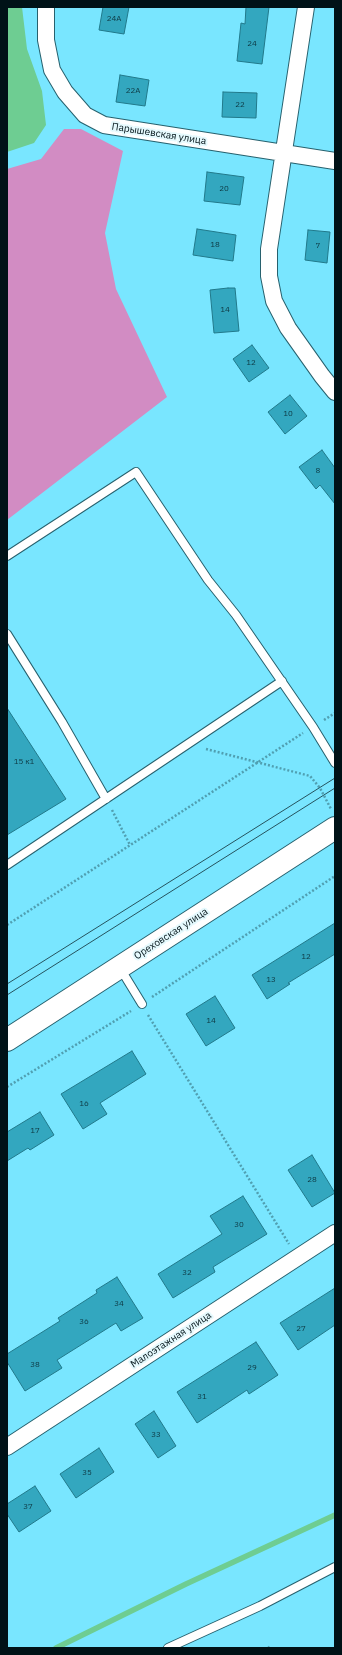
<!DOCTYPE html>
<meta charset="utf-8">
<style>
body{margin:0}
#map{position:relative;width:342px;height:1655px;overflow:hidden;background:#79e6ff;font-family:"IBM Plex Sans",sans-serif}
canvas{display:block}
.frame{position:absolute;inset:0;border:8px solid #001217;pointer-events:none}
</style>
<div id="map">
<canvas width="342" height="1655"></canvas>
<div class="frame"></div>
</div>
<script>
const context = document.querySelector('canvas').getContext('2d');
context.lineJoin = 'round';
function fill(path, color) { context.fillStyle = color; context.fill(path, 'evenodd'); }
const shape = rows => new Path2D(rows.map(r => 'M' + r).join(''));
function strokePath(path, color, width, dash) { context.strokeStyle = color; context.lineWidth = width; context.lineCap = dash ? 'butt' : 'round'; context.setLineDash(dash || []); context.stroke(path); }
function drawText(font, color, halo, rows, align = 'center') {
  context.font = font + ' "IBM Plex Sans",sans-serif'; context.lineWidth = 4; context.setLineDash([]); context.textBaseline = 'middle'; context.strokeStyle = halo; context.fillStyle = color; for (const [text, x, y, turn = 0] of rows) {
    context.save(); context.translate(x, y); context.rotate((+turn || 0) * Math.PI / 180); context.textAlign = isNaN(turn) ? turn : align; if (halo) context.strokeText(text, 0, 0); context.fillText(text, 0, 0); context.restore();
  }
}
fill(shape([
 [64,129,81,129,123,151,105,233,116,289,167,397,7,520,7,169,41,159]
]), '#d28cc3');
fill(shape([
 [7,7,22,7,27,49,42,91,46,125,34,143,7,152]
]), '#6ecd92');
strokePath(shape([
 [56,1648,186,1584,335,1515]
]), '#6ecd92', 5.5);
const building = shape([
 [103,7,129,7,124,34,99,30,103,7],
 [246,7,269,7,262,64,237,61,241,23,245,24,246,7],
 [120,75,149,80,145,106,116,102,120,75],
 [223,92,257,93,256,118,222,117,223,92],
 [207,172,244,177,240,205,204,201,207,172],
 [197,229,236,235,233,261,193,255,197,229],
 [308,230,330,232,327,263,305,260,308,230],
 [228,288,235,288,239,331,214,333,210,290,228,288],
 [252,345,269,368,249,382,233,359,252,345],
 [290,395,307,416,285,434,268,412,290,395],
 [322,450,335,468,335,504,320,485,316,489,299,467,322,450],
 [7,708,66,799,7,835,7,708],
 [335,923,335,954,288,983,290,984,267,999,252,975,335,923],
 [215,996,235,1028,206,1046,186,1014,215,996],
 [132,1051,146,1074,100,1103,107,1114,83,1129,61,1094,132,1051],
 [40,1112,54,1135,30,1150,28,1148,7,1161,7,1132,40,1112],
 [312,1155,335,1193,312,1207,288,1170,312,1155],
 [243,1196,267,1234,213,1267,215,1272,173,1298,158,1274,222,1234,210,1216,243,1196],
 [117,1277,143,1318,121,1331,116,1323,57,1360,62,1368,25,1391,7,1362,7,1354,60,1321,58,1318,97,1293,96,1290,117,1277],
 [335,1288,335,1325,298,1350,280,1323,335,1288],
 [256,1342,278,1375,249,1394,247,1390,197,1423,177,1392,256,1342],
 [154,1411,176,1446,158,1458,135,1424,154,1411],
 [99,1448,114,1472,76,1498,60,1474,99,1448],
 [35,1486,51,1511,19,1532,7,1514,7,1504,35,1486]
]);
fill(building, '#33a7bf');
strokePath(building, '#21798b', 1);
const service = shape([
 [7,556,136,472,208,580,236,615,313,727,335,763],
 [7,634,62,722,106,799],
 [7,865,282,681],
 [120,968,142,1004],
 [168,1648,260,1606,335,1567]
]);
const minor = shape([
 [46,7,46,40,52,70,65,92,85,115,104,125,335,161],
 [306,7,269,249,269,276,274,301,288,328,322,376,335,392],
 [7,1447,335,1233]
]);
const primary = shape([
 [7,1040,335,828]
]);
strokePath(service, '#27616e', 10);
strokePath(minor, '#27616e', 18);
strokePath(primary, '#27616e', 24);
strokePath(shape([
 [324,720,335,713],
 [206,749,310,776,320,788,331,809],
 [112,810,130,845],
 [7,925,303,733],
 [152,997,335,876],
 [148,1015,289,1244],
 [7,1087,131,1011],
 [268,1648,271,1646]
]), '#509fb1', 2.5, [2, 2]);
strokePath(service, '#fff', 8);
strokePath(minor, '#fff', 16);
strokePath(primary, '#fff', 22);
strokePath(shape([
 [7,984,335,778],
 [7,995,335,788]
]), '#25535e', 1);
drawText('8px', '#0d3741', null, [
 ["24А",114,19],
 ["24",252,44],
 ["22А",133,91],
 ["22",240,105],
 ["20",224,189],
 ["18",215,245],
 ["7",318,246],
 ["14",225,310],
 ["12",251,363],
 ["10",288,414],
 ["8",318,471],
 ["15 к1",24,762],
 ["12",306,957],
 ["13",271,980],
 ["14",211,1021],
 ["16",84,1104],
 ["17",35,1131],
 ["28",312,1180],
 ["30",239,1225],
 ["32",187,1273],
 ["34",119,1304],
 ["36",84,1322],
 ["27",301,1329],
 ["38",35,1365],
 ["29",252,1368],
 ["31",202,1397],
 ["33",156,1435],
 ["35",87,1473],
 ["37",28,1507]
]);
drawText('10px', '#001217', '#e5f9fd', [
 ["Парышевская улица",159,134,9],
 ["Ореховская улица",171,934,-33],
 ["Малоэтажная улица",171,1340,-33]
]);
</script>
